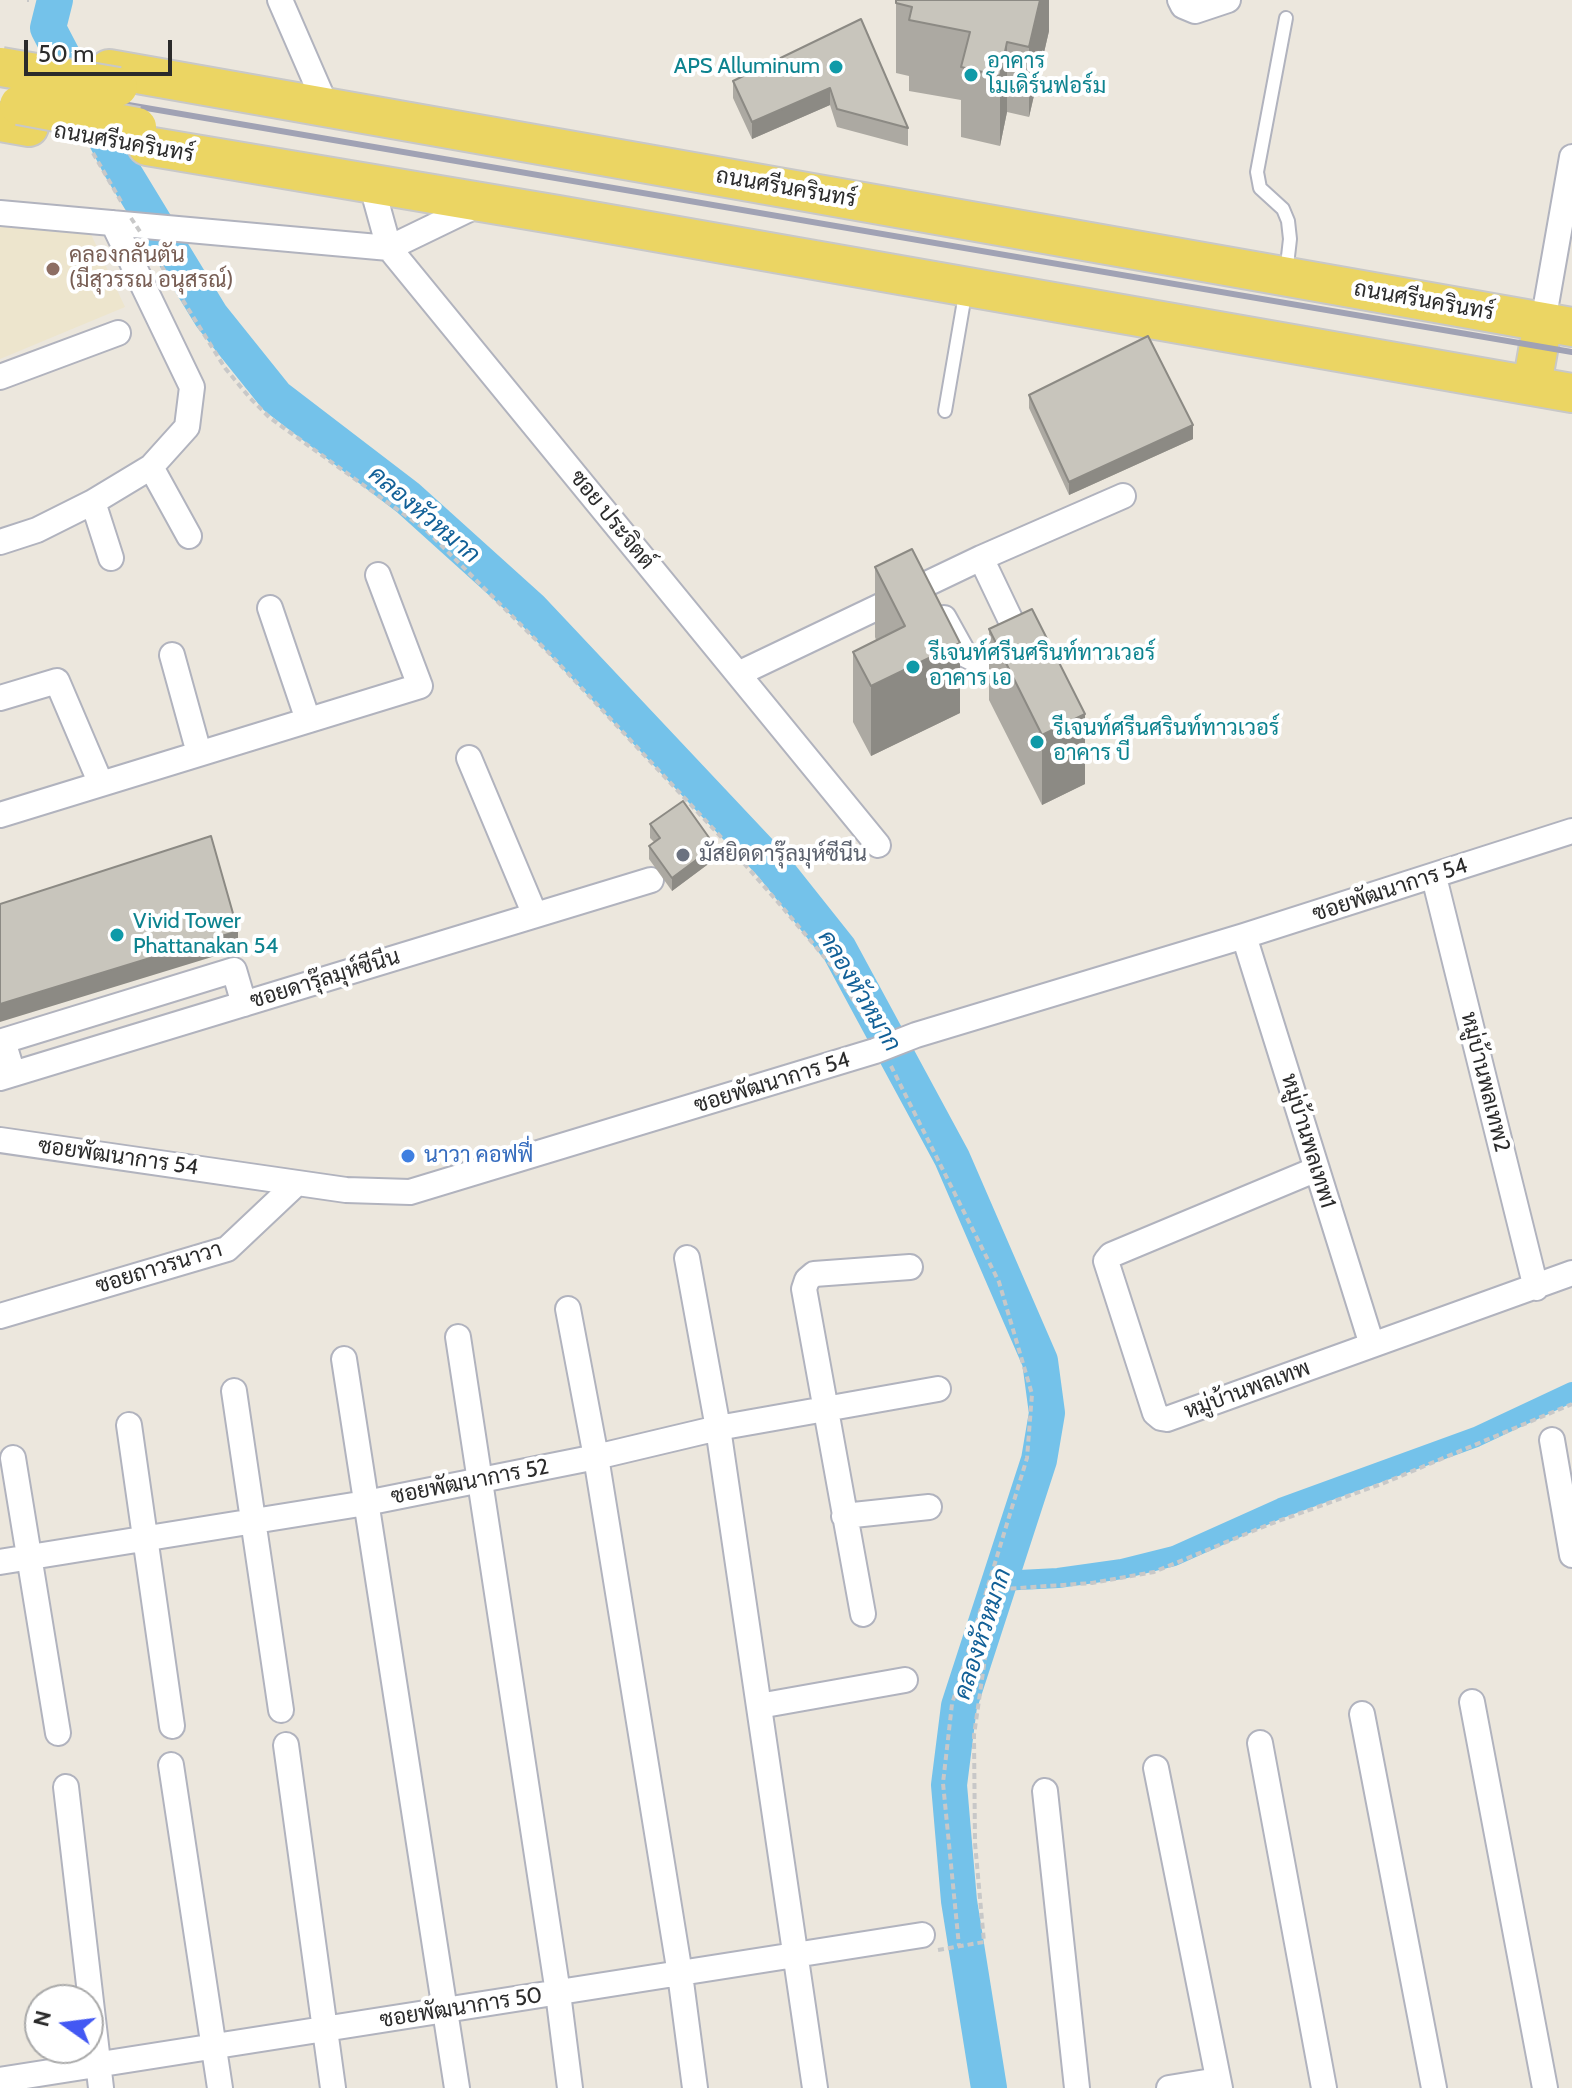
<!DOCTYPE html>
<meta charset="utf-8">
<style>
body{margin:0}
#map{position:relative;width:1572px;height:2088px;overflow:hidden;background:#ece7dd;font-family:Cabin,sans-serif}
canvas{display:block}
.north{position:absolute;left:24px;top:1984px;width:80px;height:80px;box-sizing:border-box;background:#fff;border:2px solid #aaa;border-radius:50%;rotate:284deg;font-size:22px;font-weight:700;line-height:32px;text-align:center;color:#2b2b2b}
.north::after{content:'';display:block;margin:auto;width:28px;height:36px;background:#4358f3;clip-path:polygon(50% 0,100% 100%,50% 72%,0 100%)}
.scale{position:absolute;left:24px;top:40px;width:148px;height:36px;box-sizing:border-box;border:4px solid #2b2b2b;border-top:0;padding-left:10px;font-size:24px;line-height:28px;white-space:nowrap;color:#2b2b2b;-webkit-text-stroke:6px #fff;paint-order:stroke}
</style>
<div id="map">
<canvas width="1572" height="2088"></canvas>
<div class="north">N</div>
<div class="scale">50 m</div>
</div>
<script>
const context = document.querySelector('canvas').getContext('2d');
context.lineJoin = 'round';
function fill(path, color) { context.fillStyle = color; context.fill(path, 'evenodd'); }
const shape = rows => new Path2D(rows.map(r => 'M' + r).join(''));
function strokePath(path, color, width, dash) { context.strokeStyle = color; context.lineWidth = width; context.lineCap = dash ? 'butt' : 'round'; context.setLineDash(dash || []); context.stroke(path); }
function drawText(font, color, halo, rows, align = 'center') {
  context.font = font + ' Cabin,Sarabun,sans-serif'; context.lineWidth = 8; context.setLineDash([]); context.textBaseline = 'middle'; context.strokeStyle = halo; context.fillStyle = color; for (const [text, x, y, turn = 0] of rows) {
    context.save(); context.translate(x, y); context.rotate((+turn || 0) * Math.PI / 180); context.textAlign = isNaN(turn) ? turn : align; if (halo) context.strokeText(text, 0, 0); context.fillText(text, 0, 0); context.restore();
  }
}
fill(shape([
 [0,223,89,230,125,307,0,359]
]), '#ede5cd');
strokePath(shape([
 [1000,1581,1058,1578,1122,1569,1174,1556,1281,1508,1476,1437,1572,1392]
]), '#74c2ea', 20);
strokePath(shape([
 [55,0,48,28,121,168,211,316,276,397,408,498,531,609,773,866,839,949,952,1158,1040,1361,1047,1413,1039,1460,959,1706,949,1785,959,1901,989,2088]
]), '#74c2ea', 36);
const lane = shape([
 [1286,18,1257,172,1260,188,1283,209,1288,221,1290,239,1286,274],
 [945,411,966,289]
]);
const street = shape([
 [280,0,327,108],
 [1180,0,1183,6,1195,11,1228,0],
 [371,183,389,248,878,845],
 [0,213,389,248,482,203],
 [1543,322,1572,157],
 [0,377,118,333],
 [151,467,189,536],
 [93,502,111,558],
 [0,542,37,530,93,502,151,467,187,427,192,387,113,223],
 [981,558,1023,646],
 [270,608,308,720],
 [944,618,964,654,1000,672,1019,662],
 [172,655,199,753],
 [738,674,981,558,1123,496],
 [0,698,57,681,101,784],
 [469,758,535,915],
 [0,815,420,686,378,575],
 [1434,877,1536,1288],
 [1244,936,1372,1345],
 [13,1074,3,1041,234,970,244,1004],
 [0,1078,651,880],
 [0,1140,346,1190,410,1192,875,1051,916,1035,1244,936,1572,831],
 [1317,1169,1111,1255,1106,1261,1155,1413,1161,1418,1167,1419,1572,1273],
 [687,1258,718,1428,815,2088],
 [568,1309,596,1457,680,1974,695,2088],
 [0,1316,227,1249,297,1183],
 [458,1337,558,1993,570,2088],
 [344,1359,457,2088],
 [234,1391,281,1710],
 [129,1425,172,1726],
 [1552,1440,1572,1555],
 [13,1458,58,1733],
 [844,1516,929,1507],
 [0,1562,366,1503,596,1457,718,1428,938,1389],
 [863,1614,804,1289,807,1280,814,1274,910,1267],
 [1472,1702,1545,2088],
 [759,1706,905,1680],
 [1362,1714,1434,2088],
 [1260,1743,1324,2088],
 [286,1745,333,2088],
 [171,1765,220,2088],
 [1156,1768,1220,2088],
 [66,1787,101,2088],
 [1045,1791,1077,2088],
 [0,2080,922,1935],
 [1169,2088,1218,2080]
]);
const primary = shape([
 [109,69,1572,327],
 [0,122,29,127],
 [147,146,558,215,1572,393],
 [1532,385,1543,322]
]);
strokePath(lane, '#b1b3be', 16);
strokePath(street, '#b1b3be', 28);
strokePath(primary, '#c8c8c8', 42);
strokePath(shape([
 [27,0,29,0],
 [93,153,122,203],
 [151,249,225,368,250,398,270,418,426,530,548,652,721,837,783,908,832,966,872,1030],
 [891,1066,999,1282,1032,1394,1027,1458,952,1704,943,1783,959,1946],
 [985,1590,1004,1589],
 [938,1950,984,1942,975,1843,974,1735,986,1651,1004,1589,1092,1583,1154,1572,1270,1524,1384,1483,1572,1404]
]), '#c8c8c8', 4, [6, 4]);
strokePath(lane, '#fff', 12);
strokePath(street, '#fff', 24);
strokePath(primary, '#ebd563', 38);
strokePath(shape([
 [0,83,1572,352]
]), '#a0a2b4', 6);
const primaryBridge = shape([
 [1,67,118,87],
 [19,105,137,127]
]);
strokePath(primaryBridge, '#c8c8c8', 42, []);
strokePath(shape([
 [131,218,141,233]
]), '#c8c8c8', 4, [6, 4]);
strokePath(primaryBridge, '#ebd563', 38);
fill(shape([
 [1049,0,1049,31,1029,117,1007,112,1000,146,961,137,961,100,909,91,909,76,896,73,896,3],
 [861,19,908,128,908,146,837,127,830,105,752,139,733,98,733,81],
 [1029,395,1193,439,1069,495,1029,408],
 [875,567,960,713,871,756,853,722,853,652,876,640,875,637],
 [989,629,1085,784,1042,805,989,700],
 [650,824,715,859,672,891,649,859,649,846,654,842,650,838]
]), '#aca9a2');
fill(shape([
 [1040,0,1049,0,1049,31,1029,117,1029,47],
 [1007,42,1007,112,1000,146,1000,76],
 [830,88,830,105,752,139,752,122],
 [1193,425,1193,439,1069,495,1069,482],
 [960,643,960,713,871,756,871,686],
 [1085,714,1085,784,1042,805,1042,735],
 [715,846,715,859,672,891,672,878],
 [238,931,238,949,0,1022,0,1004]
]), '#8c8a84');
const building = shape([
 [896,0,1040,0,1029,47,1007,42,1000,76,961,67,970,32,909,20,912,7,896,3,896,0],
 [861,19,908,128,837,109,830,88,752,122,733,81,861,19],
 [1148,336,1193,425,1069,482,1029,395,1148,336],
 [912,549,960,643,871,686,853,652,905,626,875,567,912,549],
 [1032,609,1085,714,1042,735,989,629,1032,609],
 [683,801,715,846,672,878,649,846,660,838,650,824,683,801],
 [211,836,238,931,0,1004,0,904,211,836]
]);
fill(building, '#c8c5bc');
strokePath(building, '#8c8a84', 2);
for (const [x, y, r, color] of [
 [836,67,8,"#0f9aa8"],
 [971,75,8,"#0f9aa8"],
 [53,269,8,"#8d6e63"],
 [913,667,8,"#0f9aa8"],
 [1037,742,8,"#0f9aa8"],
 [683,855,8,"#6b7280"],
 [117,935,8,"#0f9aa8"],
 [408,1156,8,"#3f7fe0"]
]) { const dot = new Path2D(); dot.arc(x, y, r, 0, 2 * Math.PI); context.fillStyle = color; context.fill(dot); strokePath(dot, '#fff', 3); }
drawText('22px', '#0d838f', '#fff', [
 ["อาคาร",987,62],
 ["โมเดิร์นฟอร์ม",987,87],
 ["APS Alluminum",820,67,"right"],
 ["รีเจนท์ศรีนศรินท์ทาวเวอร์",929,654],
 ["อาคาร เอ",929,679],
 ["รีเจนท์ศรีนศรินท์ทาวเวอร์",1053,729],
 ["อาคาร บี",1053,754],
 ["Vivid Tower",133,922],
 ["Phattanakan 54",133,947]
], 'left');
drawText('22px', '#2b2b2b', '#fff', [
 ["ถนนศรีนครินทร์",124,143,10],
 ["ถนนศรีนครินทร์",786,188,10],
 ["ถนนศรีนครินทร์",1424,301,10],
 ["ซอย ประจิตต์",612,520,51],
 ["ซอยพัฒนาการ 54",1390,890,-18],
 ["ซอยดารุ๊ลมุห์ซีนีน",325,979,-17],
 ["หมู่บ้านพลเทพ2",1485,1082,76],
 ["ซอยพัฒนาการ 54",772,1083,-17],
 ["หมู่บ้านพลเทพ1",1308,1141,73],
 ["ซอยพัฒนาการ 54",118,1157,8],
 ["ซอยถาวรนาวา",159,1268,-17],
 ["หมู่บ้านพลเทพ",1247,1390,-20],
 ["ซอยพัฒนาการ 52",470,1482,-11],
 ["ซอยพัฒนาการ 50",461,2008,-9]
]);
drawText('22px', '#785e54', '#fff', [
 ["คลองกลันตัน",69,256],
 ["(มีสุวรรณ อนุสรณ์)",69,281]
], 'left');
drawText('22px', '#5b616d', '#fff', [
 ["มัสยิดดารุ๊ลมุห์ซีนีน",699,855]
], 'left');
drawText('22px', '#366cbe', '#fff', [
 ["นาวา คอฟฟี่",424,1156]
], 'left');
drawText('italic 24px', '#126097', '#fff', [
 ["คลองหัวหมาก",424,515,40],
 ["คลองหัวหมาก",859,991,59],
 ["คลองหัวหมาก",983,1634,-72]
]);
</script>
